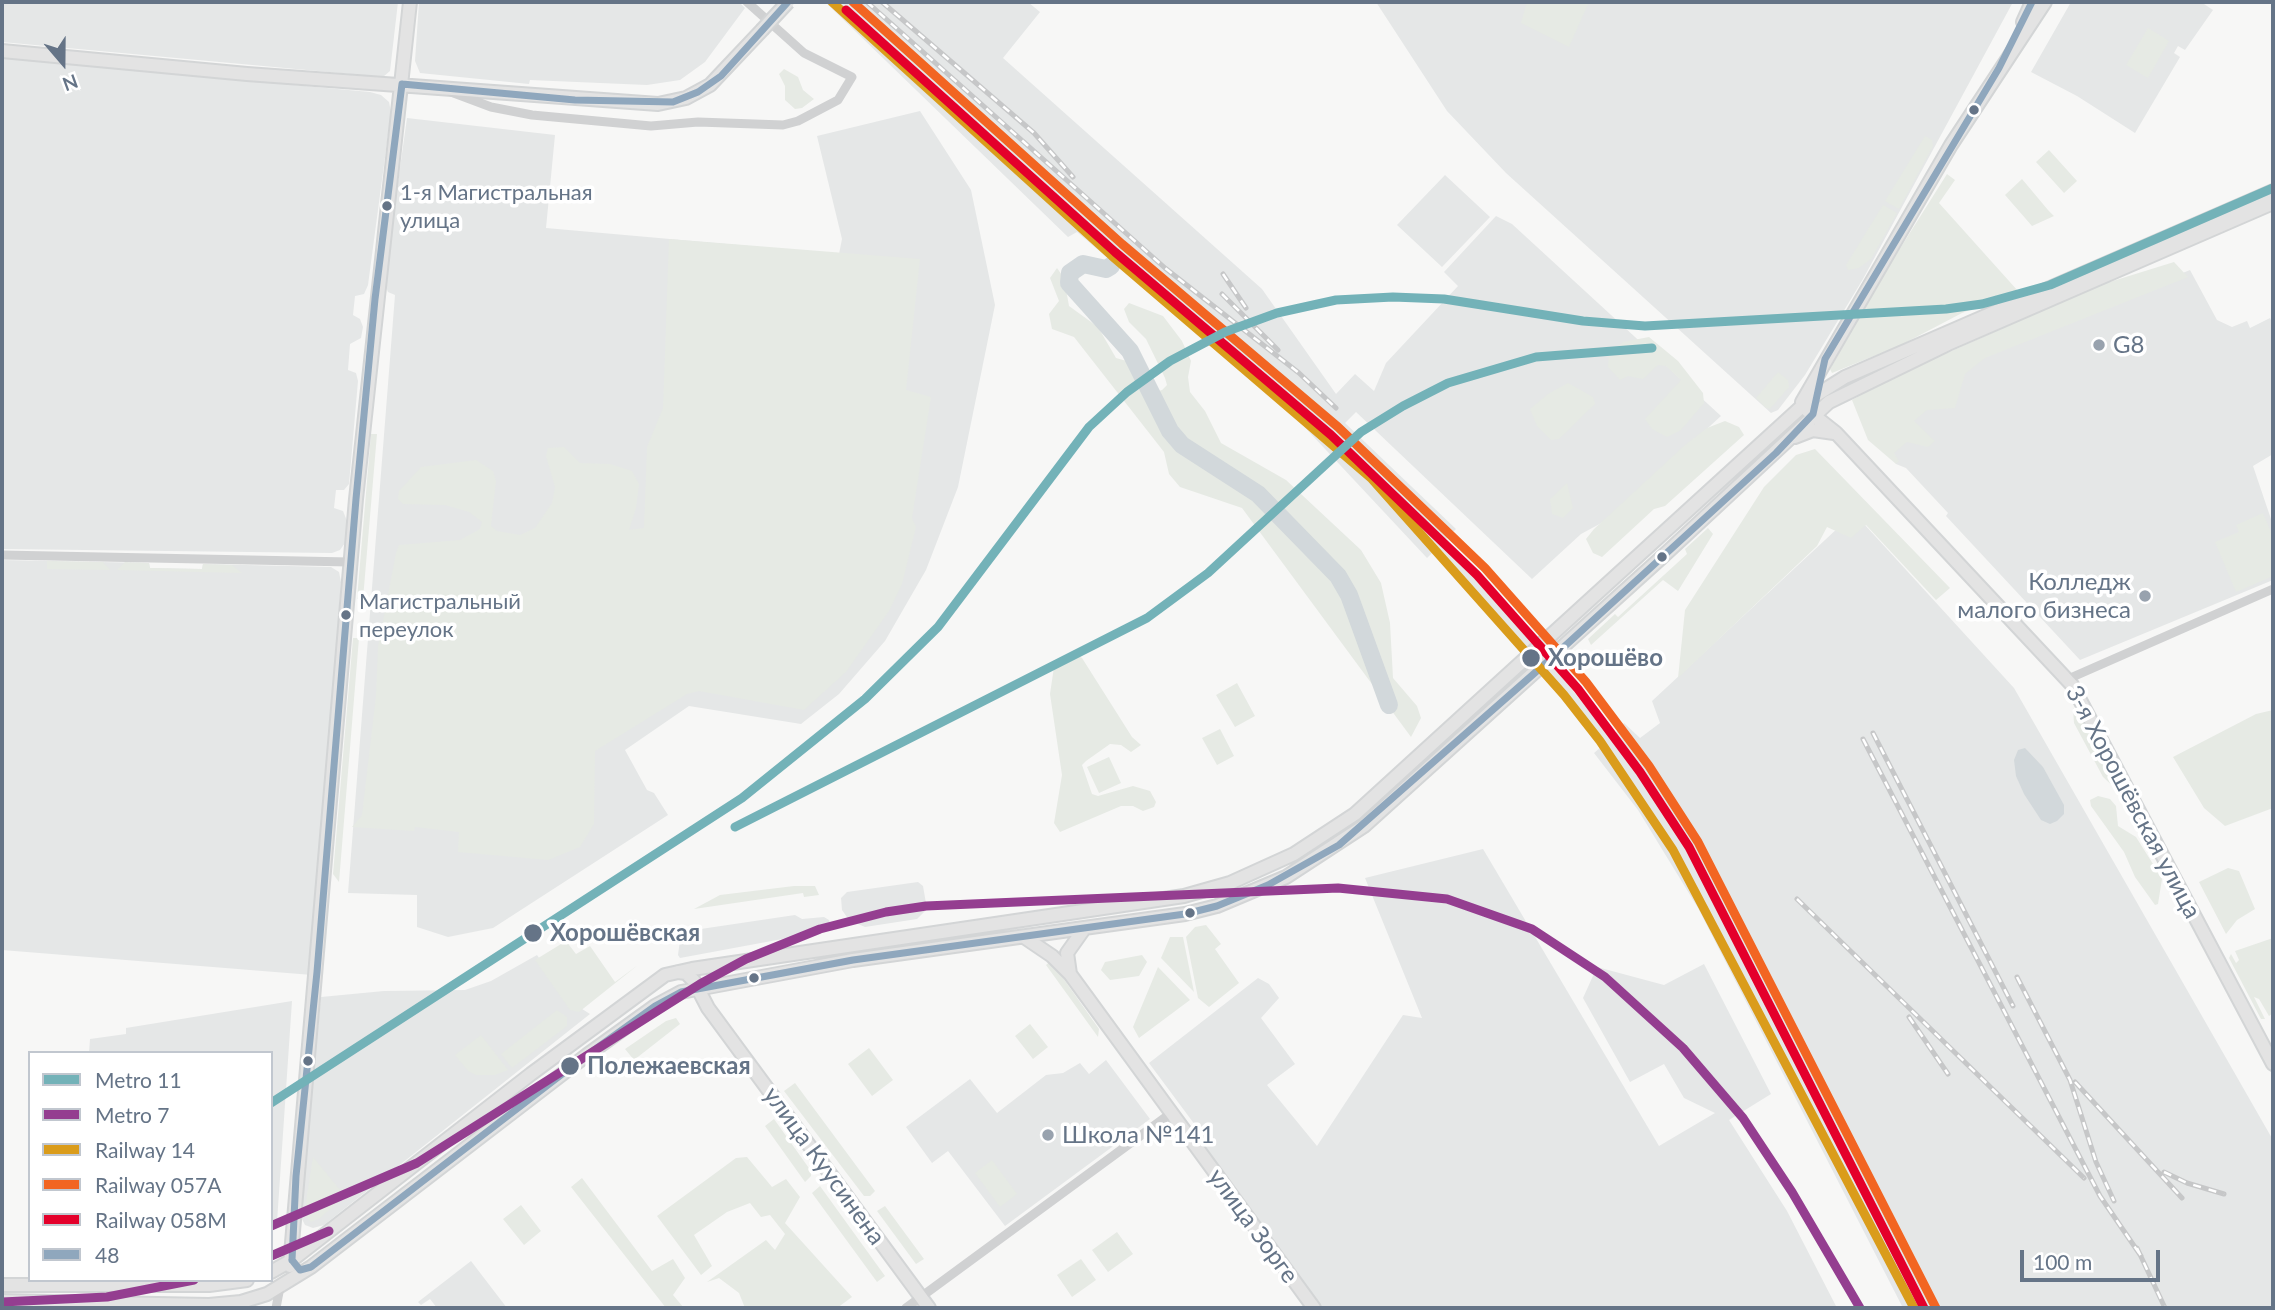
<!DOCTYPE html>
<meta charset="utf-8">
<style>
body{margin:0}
#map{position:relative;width:2275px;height:1310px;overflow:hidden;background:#f7f7f6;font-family:Lato,sans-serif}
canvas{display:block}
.frame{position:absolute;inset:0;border:4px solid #657487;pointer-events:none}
.legend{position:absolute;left:28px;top:1051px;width:245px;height:231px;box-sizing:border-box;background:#fff;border:2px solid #c1c7cf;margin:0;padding:9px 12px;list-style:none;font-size:21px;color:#657487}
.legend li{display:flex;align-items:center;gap:14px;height:35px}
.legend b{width:35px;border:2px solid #c1c7cf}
.north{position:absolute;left:28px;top:28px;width:70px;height:70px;-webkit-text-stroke:5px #fff;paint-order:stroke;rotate:160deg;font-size:19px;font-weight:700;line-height:28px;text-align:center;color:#657487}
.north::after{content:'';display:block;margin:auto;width:24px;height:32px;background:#657487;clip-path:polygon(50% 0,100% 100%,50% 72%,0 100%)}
.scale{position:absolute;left:2020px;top:1250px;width:140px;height:32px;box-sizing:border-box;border:4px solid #657487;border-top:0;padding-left:9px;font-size:21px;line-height:24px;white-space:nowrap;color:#657487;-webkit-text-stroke:5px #fff;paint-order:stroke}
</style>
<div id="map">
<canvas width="2275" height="1310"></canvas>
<div class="frame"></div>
<ul class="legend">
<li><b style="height:9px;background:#73b2b8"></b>Metro 11</li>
<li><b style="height:9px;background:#943e90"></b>Metro 7</li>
<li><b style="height:9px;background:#da9c1b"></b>Railway 14</li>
<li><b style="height:9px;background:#f26522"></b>Railway 057А</li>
<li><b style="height:9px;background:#e4002b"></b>Railway 058М</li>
<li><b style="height:9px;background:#8fa7bd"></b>48</li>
</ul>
<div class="north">N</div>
<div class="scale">100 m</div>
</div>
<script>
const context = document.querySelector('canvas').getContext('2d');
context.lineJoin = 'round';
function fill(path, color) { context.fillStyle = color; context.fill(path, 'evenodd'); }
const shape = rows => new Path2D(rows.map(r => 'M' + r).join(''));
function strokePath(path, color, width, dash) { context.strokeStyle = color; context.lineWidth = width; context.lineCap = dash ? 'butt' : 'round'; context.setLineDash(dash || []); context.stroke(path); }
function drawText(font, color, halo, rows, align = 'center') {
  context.font = font + ' Lato,sans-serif'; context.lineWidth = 7; context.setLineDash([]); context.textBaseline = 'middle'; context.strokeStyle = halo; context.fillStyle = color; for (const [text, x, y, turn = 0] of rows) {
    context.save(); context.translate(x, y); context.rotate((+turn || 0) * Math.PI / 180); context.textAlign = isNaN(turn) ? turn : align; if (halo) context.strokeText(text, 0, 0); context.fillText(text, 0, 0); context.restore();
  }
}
fill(shape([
 [2,2,398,2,390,71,383,77,2,42],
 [419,2,739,2,745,8,705,62,680,80,647,85,530,80,529,84,420,73,415,61],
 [825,2,1028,2,1040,12,1003,58,1262,289,1336,394,1355,374,1374,391,1386,363,1458,286,1444,272,1496,216,1512,224,1721,416,1607,520,1581,534,1532,579,1356,412,1345,423,1456,529,1443,542,1541,651,1611,738,1624,723,1640,738,1660,723,1652,701,1854,513,2014,688,2273,1140,2273,1308,1903,1308,1698,908,1638,810,1594,753,1601,747,1531,660,1433,552,1427,558,1297,419,1077,232,1068,237],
 [1376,2,2013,2,1863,279,1805,375,1778,410,1771,413,1506,173,1447,111],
 [2071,2,2201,2,2213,10,2185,50,2178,46,2174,53,2180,57,2135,133,2077,96,2031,72],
 [2,58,370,92,381,95,389,102,391,112,368,285,364,294,355,296,353,315,360,319,363,327,361,338,350,344,348,370,356,373,358,381,349,484,344,490,336,490,334,508,343,511,347,521,345,543,340,550,332,553,2,549],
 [920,111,971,190,995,305,958,487,926,570,885,641,839,694,801,724,689,706,625,750,647,790,654,793,668,815,493,928,448,937,417,927,417,895,348,893,395,295,388,292,384,282,407,118,555,135,546,228,839,254,842,239,817,136],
 [1445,175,1490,217,1442,267,1397,225],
 [2190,270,2217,320,2232,327,2247,321,2250,328,2270,318,2273,325,2273,454,2253,466,2273,525,2273,580,2080,660,1946,516,1948,513,1906,468,1896,464,1891,437,1958,365],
 [2,560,149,563,150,568,202,569,203,564,331,567,339,572,341,582,312,975,2,950],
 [1483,849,1659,1146,1715,1113,1684,1098,1664,1064,1630,1082,1583,998,1597,967,1664,985,1704,964,1771,1094,1729,1120,1787,1211,1837,1308,1320,1308,1195,1138,1201,1133,1149,1063,1258,978,1269,984,1279,998,1261,1018,1295,1064,1267,1085,1317,1146,1403,1015,1422,1018,1365,878],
 [918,882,923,886,927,909,917,919,865,927,849,920,842,910,841,898,847,892],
 [795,915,802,919,824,917,829,920,831,927,820,932,680,958,678,955,680,940,694,930],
 [537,955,568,1000,590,1014,324,1225,313,1228,305,1225,300,1215,321,997,384,991,465,990,491,981],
 [292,1001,277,1222,271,1235,271,1053,89,1053,90,1039,126,1034,126,1028],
 [1106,1060,1150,1119,1005,1226,948,1151,932,1163,906,1127,970,1079,997,1113,1046,1075,1063,1073,1080,1063,1089,1074],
 [471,1261,507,1308,437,1308,430,1299,421,1305,418,1302]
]), '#e5e7e7');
fill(shape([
 [1527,2,1589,2,1569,47,1521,23],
 [2148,28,2169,41,2148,78,2126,65],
 [784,69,798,77,803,90,814,99,802,108,795,109,785,100,785,86,779,74],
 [1925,136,1932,140,1933,146,1899,209,1885,201],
 [2049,150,2077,181,2064,193,2036,162],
 [1947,174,1955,180,1939,203,2018,291,1962,313,1901,345,1832,373,1830,369,1889,266],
 [2022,179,2048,210,2054,216,2032,226,2005,195],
 [1883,205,1897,213,1871,259,1859,268,1848,270,1846,265],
 [669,239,920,259,906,390,931,397,912,518,916,527,902,584,889,611,846,672,804,710,699,691,687,694,595,751,594,824,580,847,548,860,458,852,459,832,415,827,414,831,352,827,362,815,376,696,378,647,396,553,399,545,460,540,480,529,482,522,469,512,445,505,403,504,398,499,399,491,421,467,476,460,493,471,496,481,491,526,497,531,520,535,535,528,552,503,555,487,546,456,548,448,564,447,580,463,610,464,632,471,639,484,636,508,629,530,644,528,647,447,663,408],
 [2174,262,2188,277,1985,358,1965,374,1955,408,1927,410,1914,421,1935,441,1928,447,1907,442,1894,453,1899,461,1896,464,1868,440,1852,400,1884,381,2100,285],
 [1057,268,1064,278,1069,306,1098,327,1116,358,1130,362,1142,389,1148,394,1162,390,1167,385,1165,378,1146,339,1129,322,1124,309,1129,303,1163,316,1182,341,1191,361,1188,377,1190,392,1205,411,1221,443,1286,480,1361,550,1381,583,1390,623,1393,678,1417,706,1421,718,1411,737,1242,508,1180,487,1169,474,1164,452,1074,337,1052,329,1049,314,1059,301,1050,278],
 [1649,337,1678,361,1703,393,1704,403,1681,430,1667,437,1652,429,1645,419,1681,380,1666,366,1658,365,1643,379,1628,376,1620,380,1608,367,1609,355,1623,342],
 [1778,372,1788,380,1789,387,1770,409,1766,408,1756,398],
 [1568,383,1593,397,1595,404,1559,439,1551,440,1537,426,1530,409,1548,394],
 [1725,421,1739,427,1744,435,1665,506,1654,509,1602,557,1593,553,1586,539,1594,529,1685,445,1707,428],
 [371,434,377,434,363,599,357,599],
 [1815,449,1950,588,1936,600,1866,525,1851,538,1827,527,1817,546,1678,678,1685,610,1764,487,1796,455],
 [1567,483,1573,508,1563,518,1552,514,1550,499],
 [2263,513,2273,537,2273,576,2236,592,2215,542,2239,532,2236,525],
 [1708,528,1713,534,1678,591,1663,580,1591,645,1588,639,1615,614,1618,617,1687,554,1685,549],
 [47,561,103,562,110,570,47,569],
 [125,562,149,563,150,568,202,569,203,564,232,565,242,573,117,570],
 [353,638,359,638,339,882,333,874],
 [1072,652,1082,658,1132,737,1141,745,1131,752,1121,745,1110,744,1086,761,1082,765,1092,794,1098,796,1133,786,1150,791,1156,802,1154,807,1143,811,1133,806,1121,806,1060,832,1054,823,1062,775,1050,694,1054,667],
 [1237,683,1255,716,1235,727,1216,695],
 [2073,708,2080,714,2118,791,2103,777,2074,723],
 [2273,710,2273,808,2225,826,2204,808,2173,757,2256,714],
 [1220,729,1234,756,1217,765,1202,738],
 [1109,757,1121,783,1099,793,1087,767],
 [2098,796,2110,799,2116,806,2118,826,2136,837,2158,872,2162,879,2158,904,2155,905,2135,877,2124,852,2091,806,2090,800],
 [2228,868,2239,871,2255,909,2237,920,2226,934,2199,882],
 [794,886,815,886,819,895,804,897,803,893,694,909,720,895],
 [1206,925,1221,944,1215,949,1239,983,1209,1007,1198,998,1186,937,1195,927],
 [1170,937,1183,937,1194,992,1161,958],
 [2273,938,2273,1013,2269,1016,2259,999,2254,997,2265,1019,2261,1019,2229,958,2231,954,2236,963,2239,960,2235,951],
 [566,941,576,954,590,946,615,982,638,965,579,1012,570,1010,535,960],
 [1142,955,1147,962,1139,976,1110,980,1101,970,1105,962],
 [1051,961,1099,1029,1098,1037,1046,965],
 [1158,967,1190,1000,1139,1038,1133,1027],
 [557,1010,567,1017,567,1026,512,1068,501,1054],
 [676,1018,680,1024,634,1060,625,1049,666,1021],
 [1030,1024,1048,1047,1033,1059,1015,1036],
 [481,1035,508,1070,495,1075,476,1075,468,1071,455,1055],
 [869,1048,893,1080,872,1096,848,1064],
 [795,1083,875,1191,870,1196,864,1196,784,1091],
 [774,1119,811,1171,811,1176,805,1182,765,1126],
 [313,1157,345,1196,320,1218,311,1222,307,1218,305,1208],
 [747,1157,772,1187,786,1179,800,1197,785,1223,852,1297,837,1308,745,1308,739,1293,719,1278,707,1282,766,1240,775,1250,785,1234,770,1215,761,1217,750,1203,727,1212,694,1235,712,1266,701,1275,657,1216,736,1158],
 [992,1160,1017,1194,1000,1207,975,1173],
 [582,1178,652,1271,673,1259,685,1278,673,1295,684,1308,666,1308,571,1187],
 [820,1186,885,1276,877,1282,812,1193],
 [521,1205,541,1231,524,1245,503,1219],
 [885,1206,924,1259,916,1264,877,1211],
 [1117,1232,1133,1254,1108,1272,1092,1250],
 [1081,1259,1096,1280,1072,1297,1057,1275]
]), '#e6eae4');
fill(shape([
 [2025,748,2043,767,2064,805,2064,814,2057,821,2050,824,2041,820,2024,794,2016,776,2014,760,2018,750]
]), '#d2d8db');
strokePath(shape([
 [1111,266,1106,269,1083,264,1070,273,1069,283,1130,351,1170,431,1182,445,1258,494,1338,576,1349,595,1389,705]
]), '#d2d8db', 18);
const secondary = shape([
 [2023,22,2032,2],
 [2,51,247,74,658,104,686,98,710,85,762,30],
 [1802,402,1951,145,2045,2],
 [1807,410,1836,433,2072,685,2273,1064],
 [1795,437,1813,430,1834,433],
 [1024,937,1052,956,1070,974,1314,1308],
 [678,972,686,973,694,981,708,1008,929,1308],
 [1070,974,1067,953,1084,929],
 [290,1266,356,499,410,2],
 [271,1272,292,1260,531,1074,665,975,692,969,1184,896,1230,883,1294,854,1355,814,1810,399,1845,377,2273,191],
 [2,1285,209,1285,247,1280],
 [2,1301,209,1305,241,1302,267,1294,311,1267,587,1055,655,1006,681,992,853,960,1185,914,1217,906,1286,877,1364,826,1661,558,1829,402,1948,344,2273,203]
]);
strokePath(secondary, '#d3d5d6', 16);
strokePath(shape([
 [451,92,491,107,532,115,651,126,698,122,783,125,798,121,838,100,852,77,804,53,747,2],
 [2,555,350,562],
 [2068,679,2273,589],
 [276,1308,280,1287],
 [906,1308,1170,1114]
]), '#d0d1d2', 9);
strokePath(secondary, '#e3e3e3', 12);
const rail = shape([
 [867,2,1165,268,1299,373,1336,408],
 [882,2,1034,133,1073,177],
 [1223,274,1246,308],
 [1222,294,1278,350],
 [1873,733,2013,1006],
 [1863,739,2100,1196,2141,1256],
 [1797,899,2084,1178],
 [2017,977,2070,1080,2096,1162,2114,1201],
 [1909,1017,1948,1074],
 [2075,1082,2182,1198],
 [2164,1172,2187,1183,2224,1194],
 [2137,1248,2165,1308]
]);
strokePath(rail, '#c6c7c8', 5);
strokePath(rail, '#fff', 2.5, [8]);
const secondaryBridge = shape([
 [762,30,788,2]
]);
strokePath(secondaryBridge, '#d3d5d6', 16, []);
strokePath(secondaryBridge, '#e3e3e3', 12);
strokePath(shape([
 [402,84,575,100,673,102,698,92,721,76,788,2],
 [292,1260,300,1270,311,1267,587,1055,655,1006,681,992,853,960,1185,914,1217,906,1268,885,1339,845,1554,656,1776,453,1813,414,1825,359,1999,68,2032,2],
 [292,1260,296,1176,317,972,356,499,375,299,402,84]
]), '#8fa7bd', 7);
strokePath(shape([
 [832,2,1112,256,1371,478,1564,695,1600,741,1673,850,1914,1308]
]), '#da9c1b', 9);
strokePath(shape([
 [853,2,1122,244,1338,427,1485,568,1586,682,1649,766,1698,842,1936,1308]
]), '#f26522', 9);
strokePath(shape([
 [846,10,1115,252,1331,435,1477,575,1578,689,1640,772,1689,847,1924,1308]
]), '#e4002b', 9);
strokePath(shape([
 [735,827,1147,618,1208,573,1361,432,1403,406,1448,383,1536,357,1652,348],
 [271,1103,742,798,865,699,938,627,1089,427,1127,392,1170,361,1225,332,1277,313,1336,300,1393,297,1444,299,1583,321,1645,326,1946,309,1982,304,2050,285,2273,188]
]), '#73b2b8', 9);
strokePath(shape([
 [271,1226,417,1163,700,984,746,959,820,929,886,912,926,906,1338,888,1447,899,1532,929,1605,977,1683,1048,1743,1118,1792,1192,1860,1308],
 [271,1256,329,1231],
 [2,1302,107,1297,194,1280]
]), '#943e90', 9);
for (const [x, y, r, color] of [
 [1974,110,6,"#657487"],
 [387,206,6,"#657487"],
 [2099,345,7,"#98a2ae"],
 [1662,557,6,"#657487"],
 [2145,596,7,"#98a2ae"],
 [346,615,6,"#657487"],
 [1531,658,10,"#657487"],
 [1190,913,6,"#657487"],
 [533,933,10,"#657487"],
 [754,978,6,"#657487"],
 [308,1061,6,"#657487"],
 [570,1066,10,"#657487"],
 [1048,1135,7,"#98a2ae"]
]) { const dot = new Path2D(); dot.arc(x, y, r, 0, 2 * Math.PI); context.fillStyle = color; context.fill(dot); strokePath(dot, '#fff', 2.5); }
drawText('22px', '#657487', '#fff', [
 ["1-я Магистральная",400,193],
 ["улица",400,221],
 ["Магистральный",359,602],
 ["переулок",359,630]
], 'left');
drawText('24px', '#657487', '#fff', [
 ["G8",2113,345],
 ["Колледж",2131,582,"right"],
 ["малого бизнеса",2131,610,"right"],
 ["Школа №141",1062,1135]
], 'left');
drawText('bold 24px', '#657487', '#fff', [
 ["Хорошёво",1548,658],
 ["Хорошёвская",550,933],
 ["Полежаевская",587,1066]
], 'left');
drawText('24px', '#657487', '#fff', [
 ["3-я Хорошёвская улица",2133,802,62],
 ["улица Куусинена",824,1166,54],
 ["улица Зорге",1253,1226,54]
]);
</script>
